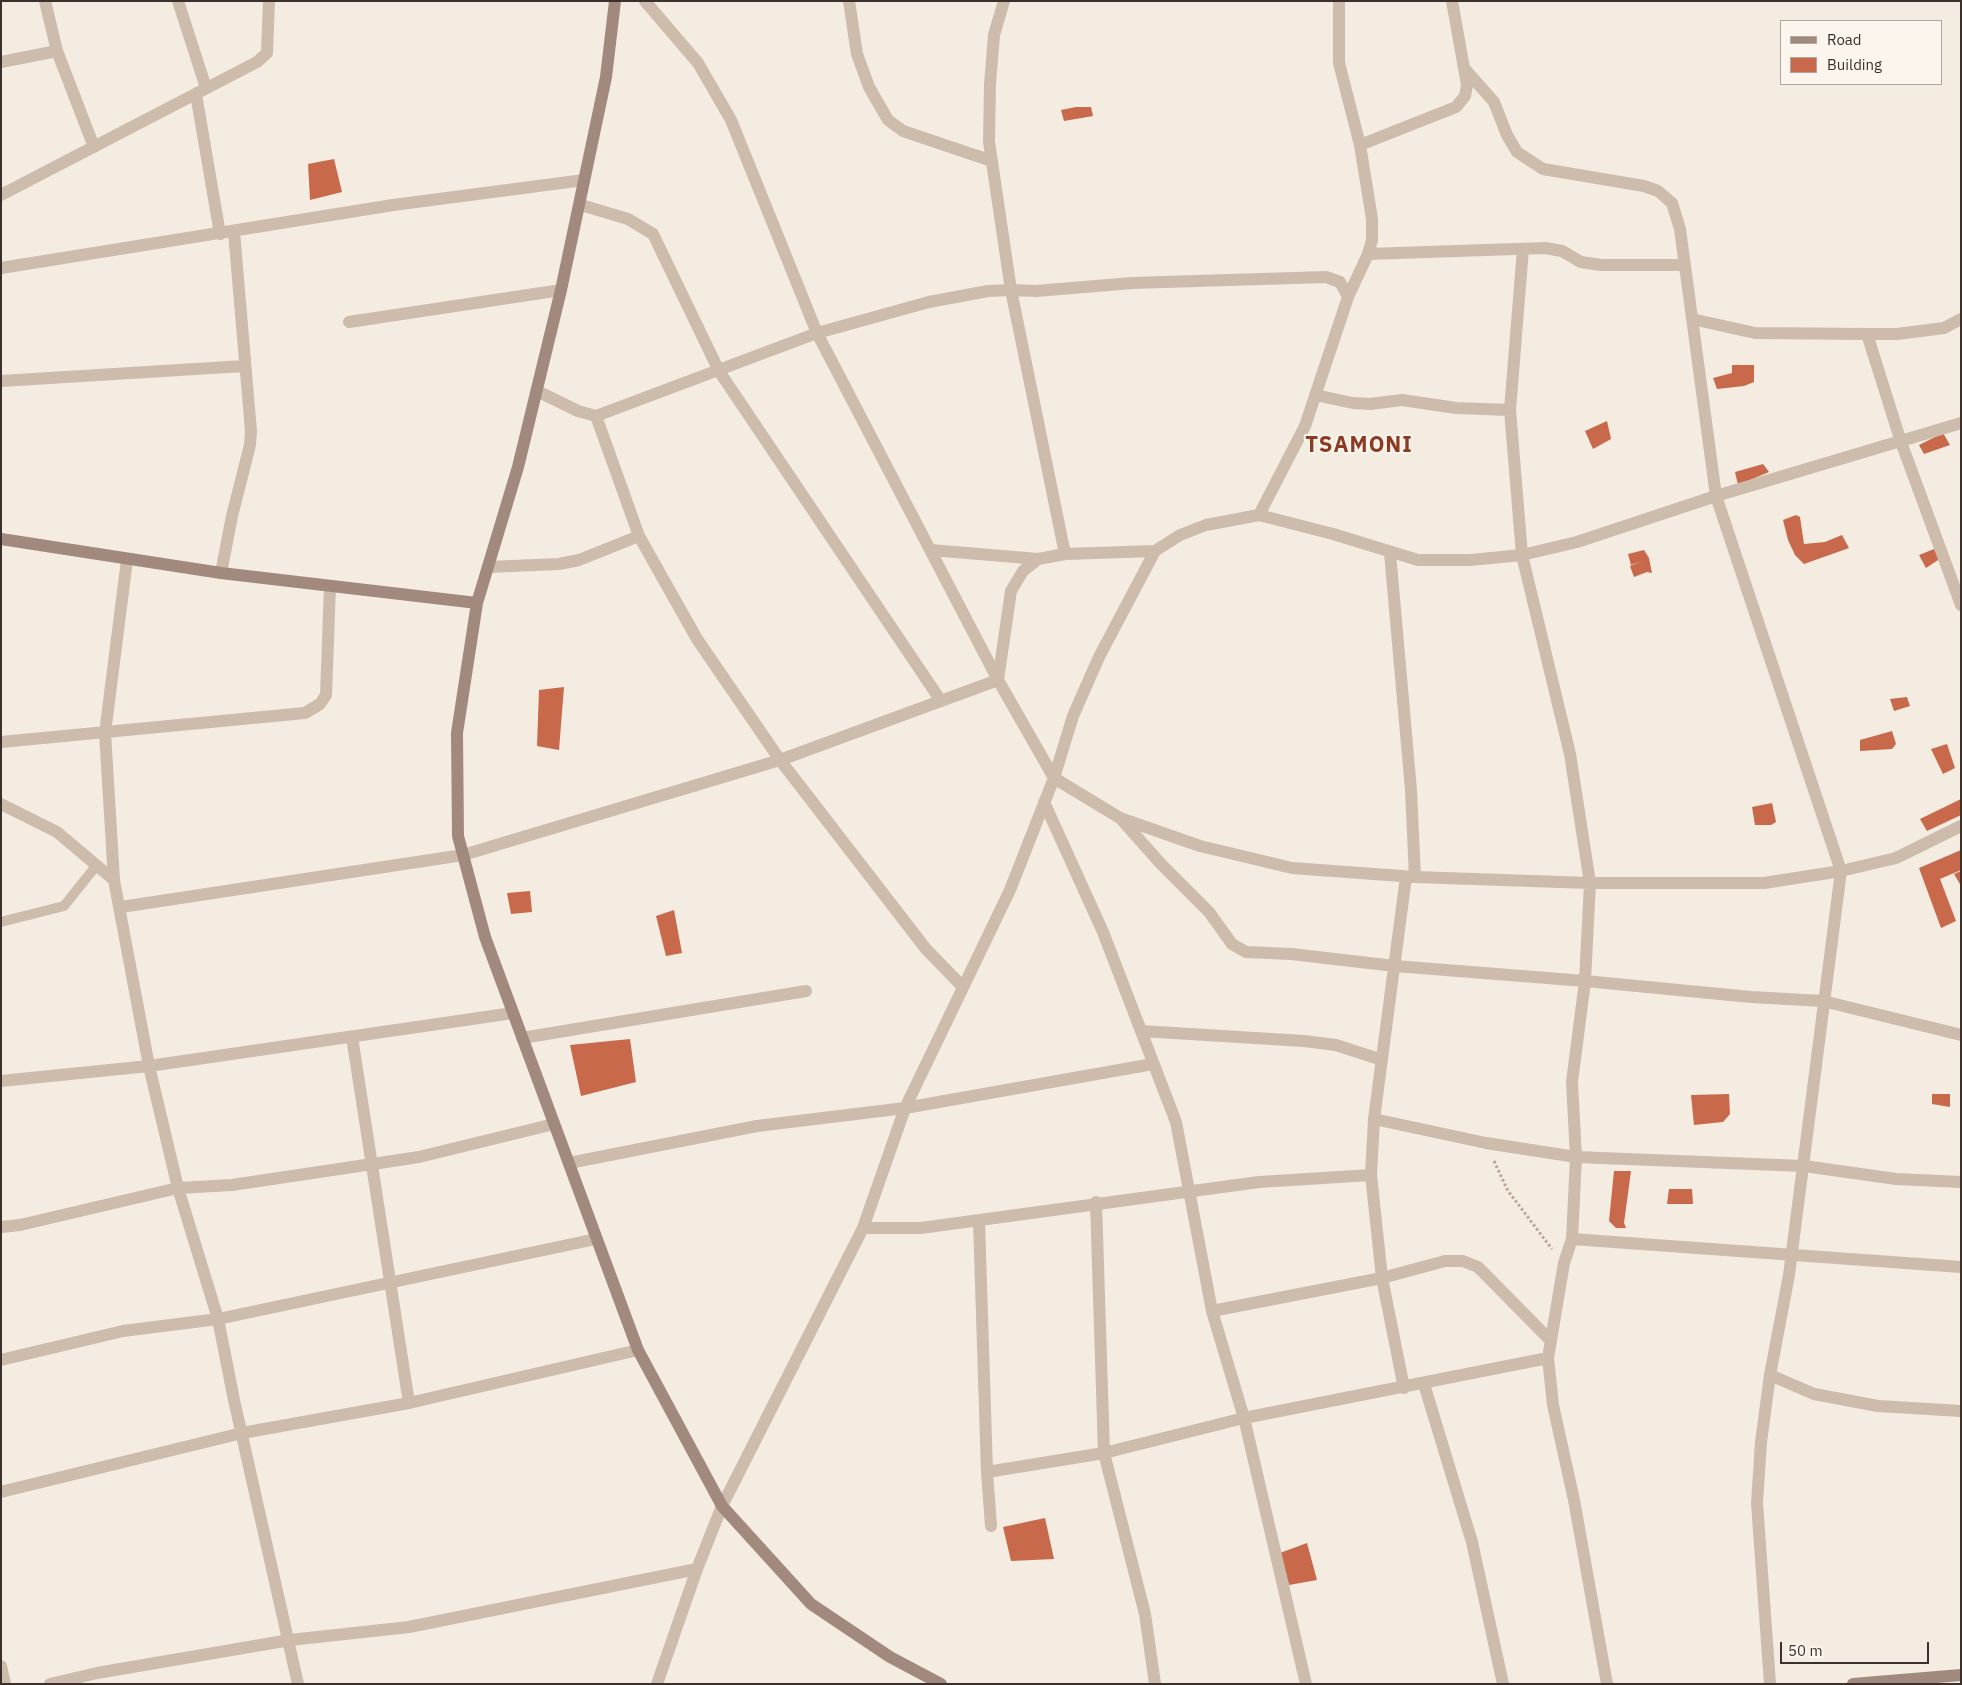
<!DOCTYPE html>
<style>
body{margin:0}
#map{position:relative;width:1962px;height:1685px;overflow:hidden;background:#f4ebe1;font-family:"IBM Plex Sans",sans-serif}
canvas{display:block}
.frame{position:absolute;inset:0;border:2px solid #3b302b;pointer-events:none}
.legend{position:absolute;left:1780px;top:20px;width:162px;height:65px;box-sizing:border-box;background:#fbf5ee;border:1px solid #aea6a0;margin:0;padding:6px 9px;list-style:none;font-size:15px;color:#3b302b}
.legend li{display:flex;align-items:center;gap:10px;height:25px}
.legend b{width:25px;border:1px solid #aea6a0}
.scale{position:absolute;left:1780px;top:1642px;width:149px;height:22px;box-sizing:border-box;border:2px solid #3b302b;border-top:0;padding-left:6px;font-size:15px;line-height:18px;white-space:nowrap;color:#3b302b;-webkit-text-stroke:4px #fbf5ee;paint-order:stroke}
</style>
<div id="map">
<canvas width="1962" height="1685"></canvas>
<div class="frame"></div>
<ul class="legend">
<li><b style="height:6px;background:#a18a7d"></b>Road</li>
<li><b style="height:14px;background:#c8694b"></b>Building</li>
</ul>
<div class="scale">50 m</div>
</div>
<script>
const context = document.querySelector('canvas').getContext('2d');
context.lineJoin = 'round';
function fill(path, color) { context.fillStyle = color; context.fill(path, 'evenodd'); }
const shape = rows => new Path2D(rows.map(r => 'M' + r).join(''));
function strokePath(path, color, width, dash) { context.strokeStyle = color; context.lineWidth = width; context.lineCap = dash ? 'butt' : 'round'; context.setLineDash(dash || []); context.stroke(path); }
function drawText(font, color, halo, rows, align = 'center') {
  context.font = font + ' "IBM Plex Sans",sans-serif'; context.lineWidth = 4; context.setLineDash([]); context.textBaseline = 'middle'; context.strokeStyle = halo; context.fillStyle = color; for (const [text, x, y, turn = 0] of rows) {
    context.save(); context.translate(x, y); context.rotate((+turn || 0) * Math.PI / 180); context.textAlign = isNaN(turn) ? turn : align; if (halo) context.strokeText(text, 0, 0); context.fillText(text, 0, 0); context.restore();
  }
}
fill(shape([
 [1076,107,1091,107,1093,116,1064,121,1061,110],
 [334,159,342,192,310,200,308,164],
 [1732,365,1754,365,1754,382,1744,386,1717,389,1713,378,1732,373],
 [1607,421,1611,439,1593,449,1585,431],
 [1943,433,1950,445,1924,454,1919,445],
 [1763,464,1769,472,1738,485,1735,472],
 [1796,515,1800,517,1804,544,1825,542,1842,535,1849,548,1804,564,1795,555,1788,540,1783,520],
 [1934,549,1941,558,1926,568,1919,555],
 [1644,550,1649,558,1652,573,1647,572,1634,577,1630,566,1642,561,1631,565,1628,554],
 [564,687,559,750,537,746,539,690],
 [1907,697,1910,706,1894,711,1890,699],
 [1892,731,1896,744,1892,749,1860,751,1860,740],
 [1947,744,1955,768,1943,774,1931,749],
 [1961,799,1961,815,1927,831,1920,819],
 [1772,803,1776,822,1771,825,1755,825,1752,807],
 [1961,850,1961,870,1940,879,1956,921,1941,928,1919,868],
 [1961,871,1961,886,1954,874],
 [530,891,532,912,511,914,507,893],
 [674,910,682,953,666,956,656,916],
 [630,1039,636,1082,581,1096,570,1045],
 [1729,1094,1730,1114,1723,1122,1694,1125,1691,1095],
 [1932,1094,1950,1094,1950,1107,1932,1104],
 [1614,1171,1631,1171,1624,1223,1626,1228,1616,1228,1609,1221],
 [1669,1189,1692,1189,1693,1204,1667,1204],
 [1045,1518,1054,1559,1011,1561,1003,1527],
 [1307,1543,1317,1580,1289,1585,1280,1553]
]), '#c8694b');
strokePath(shape([
 [1494,1161,1508,1191,1552,1249]
]), '#b9a596', 3, [2.5, 2.5]);
strokePath(shape([
 [1,922,64,906,96,866]
]), '#cdbbac', 10);
strokePath(shape([
 [45,1,57,51,94,147],
 [178,1,206,88],
 [645,1,698,63,731,120,817,333,998,680,1054,778,1120,818,1200,846,1292,868,1415,877,1590,883,1764,883,1841,871,1896,858,1961,826],
 [849,1,857,54,869,87,888,120,903,131,992,161],
 [1004,1,994,35,990,84,989,142,1011,290,1065,554],
 [1339,1,1339,63,1360,145,1372,219,1372,240,1368,254,1348,297],
 [1,62,57,51],
 [1464,68,1494,102,1507,135,1517,152,1543,169,1644,186,1658,191,1672,203,1680,229,1716,496,1841,871,1789,1275,1770,1375,1761,1442,1757,1503,1770,1684],
 [196,94,220,234],
 [1360,145,1456,107,1465,96,1467,85,1452,1],
 [1,195,257,62,267,53,269,1],
 [581,205,628,219,653,234,719,371,941,701],
 [1523,249,1510,410,1522,555,1570,754,1590,883,1585,981,1572,1082,1576,1157,1572,1239,1564,1263,1548,1358,1553,1405,1574,1500,1607,1684],
 [1368,254,1545,248,1562,251,1581,262,1601,265,1685,265],
 [1,268,393,205,584,180],
 [1692,319,1755,333,1867,334,1897,334,1944,328,1961,319],
 [349,322,561,290],
 [1867,334,1901,442,1961,605],
 [1,381,244,366],
 [537,391,578,411,596,416,639,536,697,639,780,760,926,949,962,986],
 [1315,395,1353,403,1370,404,1402,400,1456,408,1510,410],
 [596,416,817,333,929,302,988,291,1011,290,1036,291,1132,283,1326,277,1340,282,1348,297,1305,426,1259,515],
 [931,550,1038,559,1065,554,1155,551],
 [1390,553,1411,790,1415,877],
 [488,567,559,564,579,560,639,536],
 [221,573,232,516,250,445,251,431,234,232],
 [1,742,305,713,320,704,326,695,330,586],
 [1044,802,1103,932,1176,1122,1212,1311,1244,1418,1306,1684],
 [1,804,57,832,114,880,149,1066,178,1188,232,1185,419,1157,554,1124],
 [1121,819,1161,864,1209,912,1232,944,1246,952,1291,954,1395,966,1585,981,1751,997,1823,1001,1961,1035],
 [114,880,105,733,127,560],
 [121,907,463,855,780,760,998,680,1011,591,1023,571,1038,559],
 [1141,1031,1304,1041,1336,1045,1382,1060],
 [352,1037,409,1403],
 [522,1038,806,991],
 [1,1081,149,1066,513,1013],
 [1374,1119,1486,1143,1576,1157,1804,1166,1896,1179,1961,1182],
 [569,1163,757,1126,905,1108,1153,1064],
 [1096,1202,1104,1453,1145,1614,1155,1684],
 [979,1221,987,1472,991,1526],
 [1,1227,20,1225,178,1188,218,1319,234,1400,298,1684],
 [863,1228,921,1228,1259,1182,1371,1175],
 [1572,1239,1961,1267],
 [1212,1311,1382,1278,1445,1261,1463,1261,1478,1267,1551,1341],
 [1,1360,123,1331,218,1319,596,1239],
 [1770,1375,1814,1394,1878,1406,1961,1411],
 [1424,1384,1472,1542,1503,1684],
 [1404,1388,1382,1278,1371,1175,1374,1119,1406,877],
 [987,1472,1104,1453,1244,1418,1548,1358],
 [1,1492,242,1433,409,1403,638,1350],
 [1,1666,5,1684],
 [50,1684,97,1673,290,1640,409,1627,697,1569],
 [657,1684,697,1569,722,1506,863,1228,905,1108,1010,890,1054,778,1073,716,1099,657,1155,551,1180,535,1206,525,1259,515,1333,534,1418,560,1470,560,1522,555,1577,542,1716,496,1961,423]
]), '#cdbbac', 12);
strokePath(shape([
 [615,1,606,77,561,290,518,467,477,603,457,733,458,836,485,937,638,1350,722,1506,811,1604,890,1657,941,1684],
 [1,539,221,573,477,603],
 [1853,1684,1961,1675]
]), '#a18a7d', 12);
context.letterSpacing = '1px';
drawText('bold 22px', '#8c3b22', '#fbf5ee', [
 ["TSAMONI",1359,446]
]);
context.letterSpacing = '0px';
</script>
